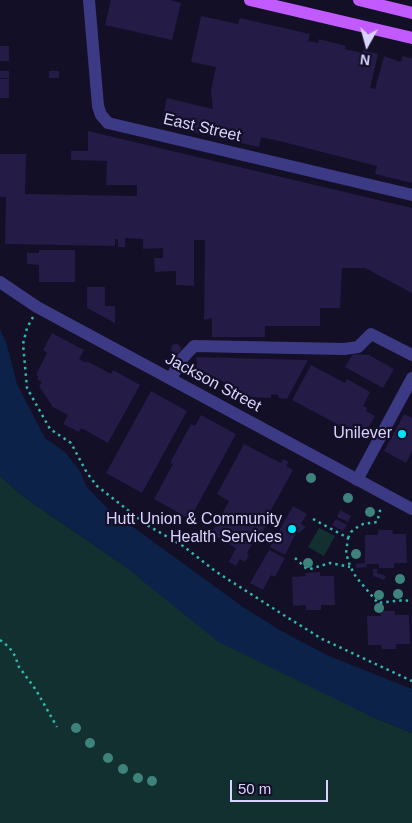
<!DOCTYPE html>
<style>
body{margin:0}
#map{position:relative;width:412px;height:823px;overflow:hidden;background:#130f26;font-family:Arial,sans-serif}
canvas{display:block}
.north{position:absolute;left:342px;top:20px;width:50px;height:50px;-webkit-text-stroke:4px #130f26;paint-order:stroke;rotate:187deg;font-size:14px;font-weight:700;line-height:20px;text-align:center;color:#d9d4ff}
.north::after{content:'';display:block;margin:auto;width:18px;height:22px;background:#d9d4ff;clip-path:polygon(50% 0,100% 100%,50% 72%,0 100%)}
.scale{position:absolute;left:230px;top:780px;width:98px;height:22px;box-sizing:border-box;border:2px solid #d9d4ff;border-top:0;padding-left:6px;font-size:15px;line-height:18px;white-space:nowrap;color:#d9d4ff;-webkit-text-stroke:4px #130f26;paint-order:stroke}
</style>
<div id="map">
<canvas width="412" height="823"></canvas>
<div class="north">N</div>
<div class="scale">50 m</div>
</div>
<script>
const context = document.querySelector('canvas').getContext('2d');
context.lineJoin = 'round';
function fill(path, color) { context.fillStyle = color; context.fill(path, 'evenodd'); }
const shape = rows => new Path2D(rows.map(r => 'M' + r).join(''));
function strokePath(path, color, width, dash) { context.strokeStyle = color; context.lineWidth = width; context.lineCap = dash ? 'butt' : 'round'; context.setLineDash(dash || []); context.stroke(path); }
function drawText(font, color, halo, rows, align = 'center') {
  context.font = font + ' Arial,sans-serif'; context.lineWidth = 4.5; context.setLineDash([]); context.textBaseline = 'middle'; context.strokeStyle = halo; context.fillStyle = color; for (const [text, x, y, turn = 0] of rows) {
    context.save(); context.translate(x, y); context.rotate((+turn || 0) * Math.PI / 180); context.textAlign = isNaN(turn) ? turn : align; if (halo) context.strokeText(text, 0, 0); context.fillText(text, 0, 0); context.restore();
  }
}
fill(shape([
 [0,476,24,497,123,565,368,715,412,733,412,823,0,823],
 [319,528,335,536,324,556,308,547]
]), '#12302f');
fill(shape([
 [0,329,6,342,17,384,45,438,65,452,80,471,86,486,107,508,243,607,283,632,329,656,412,689,412,733,368,715,217,641,123,565,24,497,0,476]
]), '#0c2248');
fill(shape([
 [111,0,170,0,181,3,172,40,105,25],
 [201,16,238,24,240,18,310,34,308,41,318,43,319,39,346,46,345,49,362,53,363,50,378,54,370,88,375,89,384,56,401,62,402,56,412,58,412,183,375,174,377,166,279,141,261,137,259,147,161,125,167,98,213,109,211,90,216,67,191,62],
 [0,46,9,46,9,61,0,61],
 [0,71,9,71,9,78,0,78],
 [49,71,59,71,59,78,49,78],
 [0,79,9,79,9,98,0,98],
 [88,131,412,208,412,293,365,268,342,268,340,308,320,308,320,326,265,326,265,337,212,337,212,318,204,320,205,240,194,240,194,286,176,285,176,271,155,272,154,258,163,258,163,248,143,249,143,239,125,238,125,247,118,247,118,239,115,239,115,246,5,244,6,197,0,197,0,154,26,154,25,194,137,196,137,185,106,185,107,161,71,160,71,151,88,151],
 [39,250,75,250,75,282,39,282,39,265,27,264,27,253,39,253],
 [87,287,105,287,105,306,115,306,115,323,87,308],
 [52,333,84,350,79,359,87,363,87,361,111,374,113,370,140,385,108,443,81,428,79,432,63,424,68,415,53,407,39,386,42,382,38,380,38,376,36,375,47,353,43,350],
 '171 349a5 5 0 1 1 10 0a5 5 0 1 1-10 0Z',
 [353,354,369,355,394,369,383,388,345,367],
 [196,357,308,360,287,399,279,398,278,395,271,394,271,398,252,397,197,368],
 [311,365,345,383,347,379,370,392,363,406,367,408,366,411,375,416,363,438,292,400],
 [151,391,187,411,142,493,106,473],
 [404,414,412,418,412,451,406,463,384,451],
 [201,415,236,434,190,519,154,499,173,464,170,463,191,424,195,426],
 [244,444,281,463,283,459,289,462,286,466,293,470,265,521,268,523,259,538,256,537,247,553,249,555,245,562,240,559,236,566,229,562,236,548,211,534,229,501,217,494],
 [293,506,307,514,301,524,306,527,299,533,297,531,285,555,270,547],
 [340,510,351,516,348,522,337,517],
 [336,519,347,525,343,531,332,525],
 [378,530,392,530,393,534,406,534,407,563,394,563,394,568,379,568,379,564,366,564,367,567,356,568,356,564,365,563,365,535,378,535],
 [269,550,285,558,275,577,271,575,263,590,250,583],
 [373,569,377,569,377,573,386,576,384,580,373,576],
 [320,572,320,576,334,576,335,605,321,605,321,610,306,610,306,605,293,606,292,577,306,576,305,573],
 [380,611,395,611,395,615,409,615,410,644,396,644,396,649,382,649,381,645,368,645,367,616,381,616]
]), '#241b47');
strokePath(shape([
 [33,317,27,328,23,344,27,388,50,429,71,443,87,473,97,486,147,525,183,546,215,571,282,614,322,639,412,681],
 [313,519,348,538,346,553,350,566,356,577,378,603,405,600,412,602],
 [348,538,351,532,356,528,363,524,377,522,381,507],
 [295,558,307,569,310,569,330,563,350,567],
 [0,640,9,647,15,656,19,667,36,690,57,727]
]), '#2fb8b0', 2.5, [2.5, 4]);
strokePath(shape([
 [89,0,98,106,101,115,108,123,412,195],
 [0,282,37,307,412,509],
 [171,379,180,361,194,346,344,349,358,347,371,334,412,355],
 [357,480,412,378]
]), '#3d3a85', 12);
strokePath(shape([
 [250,0,412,38],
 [359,0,412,13]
]), '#c25bff', 12);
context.fillStyle = '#3d827b';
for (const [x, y] of [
 [311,478],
 [348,498],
 [370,512],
 [356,554],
 [308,563],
 [400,579],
 [398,594],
 [379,595],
 [379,608],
 [76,728],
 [90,743],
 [108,758],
 [123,769],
 [138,778],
 [152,781]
]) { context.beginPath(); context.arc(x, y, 5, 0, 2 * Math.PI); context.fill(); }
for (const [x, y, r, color] of [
 [402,434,5,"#00e5ff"],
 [292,529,5,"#00e5ff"]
]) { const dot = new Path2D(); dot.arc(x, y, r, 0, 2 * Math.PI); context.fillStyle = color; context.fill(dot); strokePath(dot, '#130f26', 2); }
drawText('16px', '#d9d4ff', '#130f26', [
 ["East Street",202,128,13],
 ["Jackson Street",213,383,28]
]);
drawText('16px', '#d9d4ff', '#130f26', [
 ["Unilever",392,434],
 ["Hutt Union & Community",282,520],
 ["Health Services",282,538]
], 'right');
</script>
